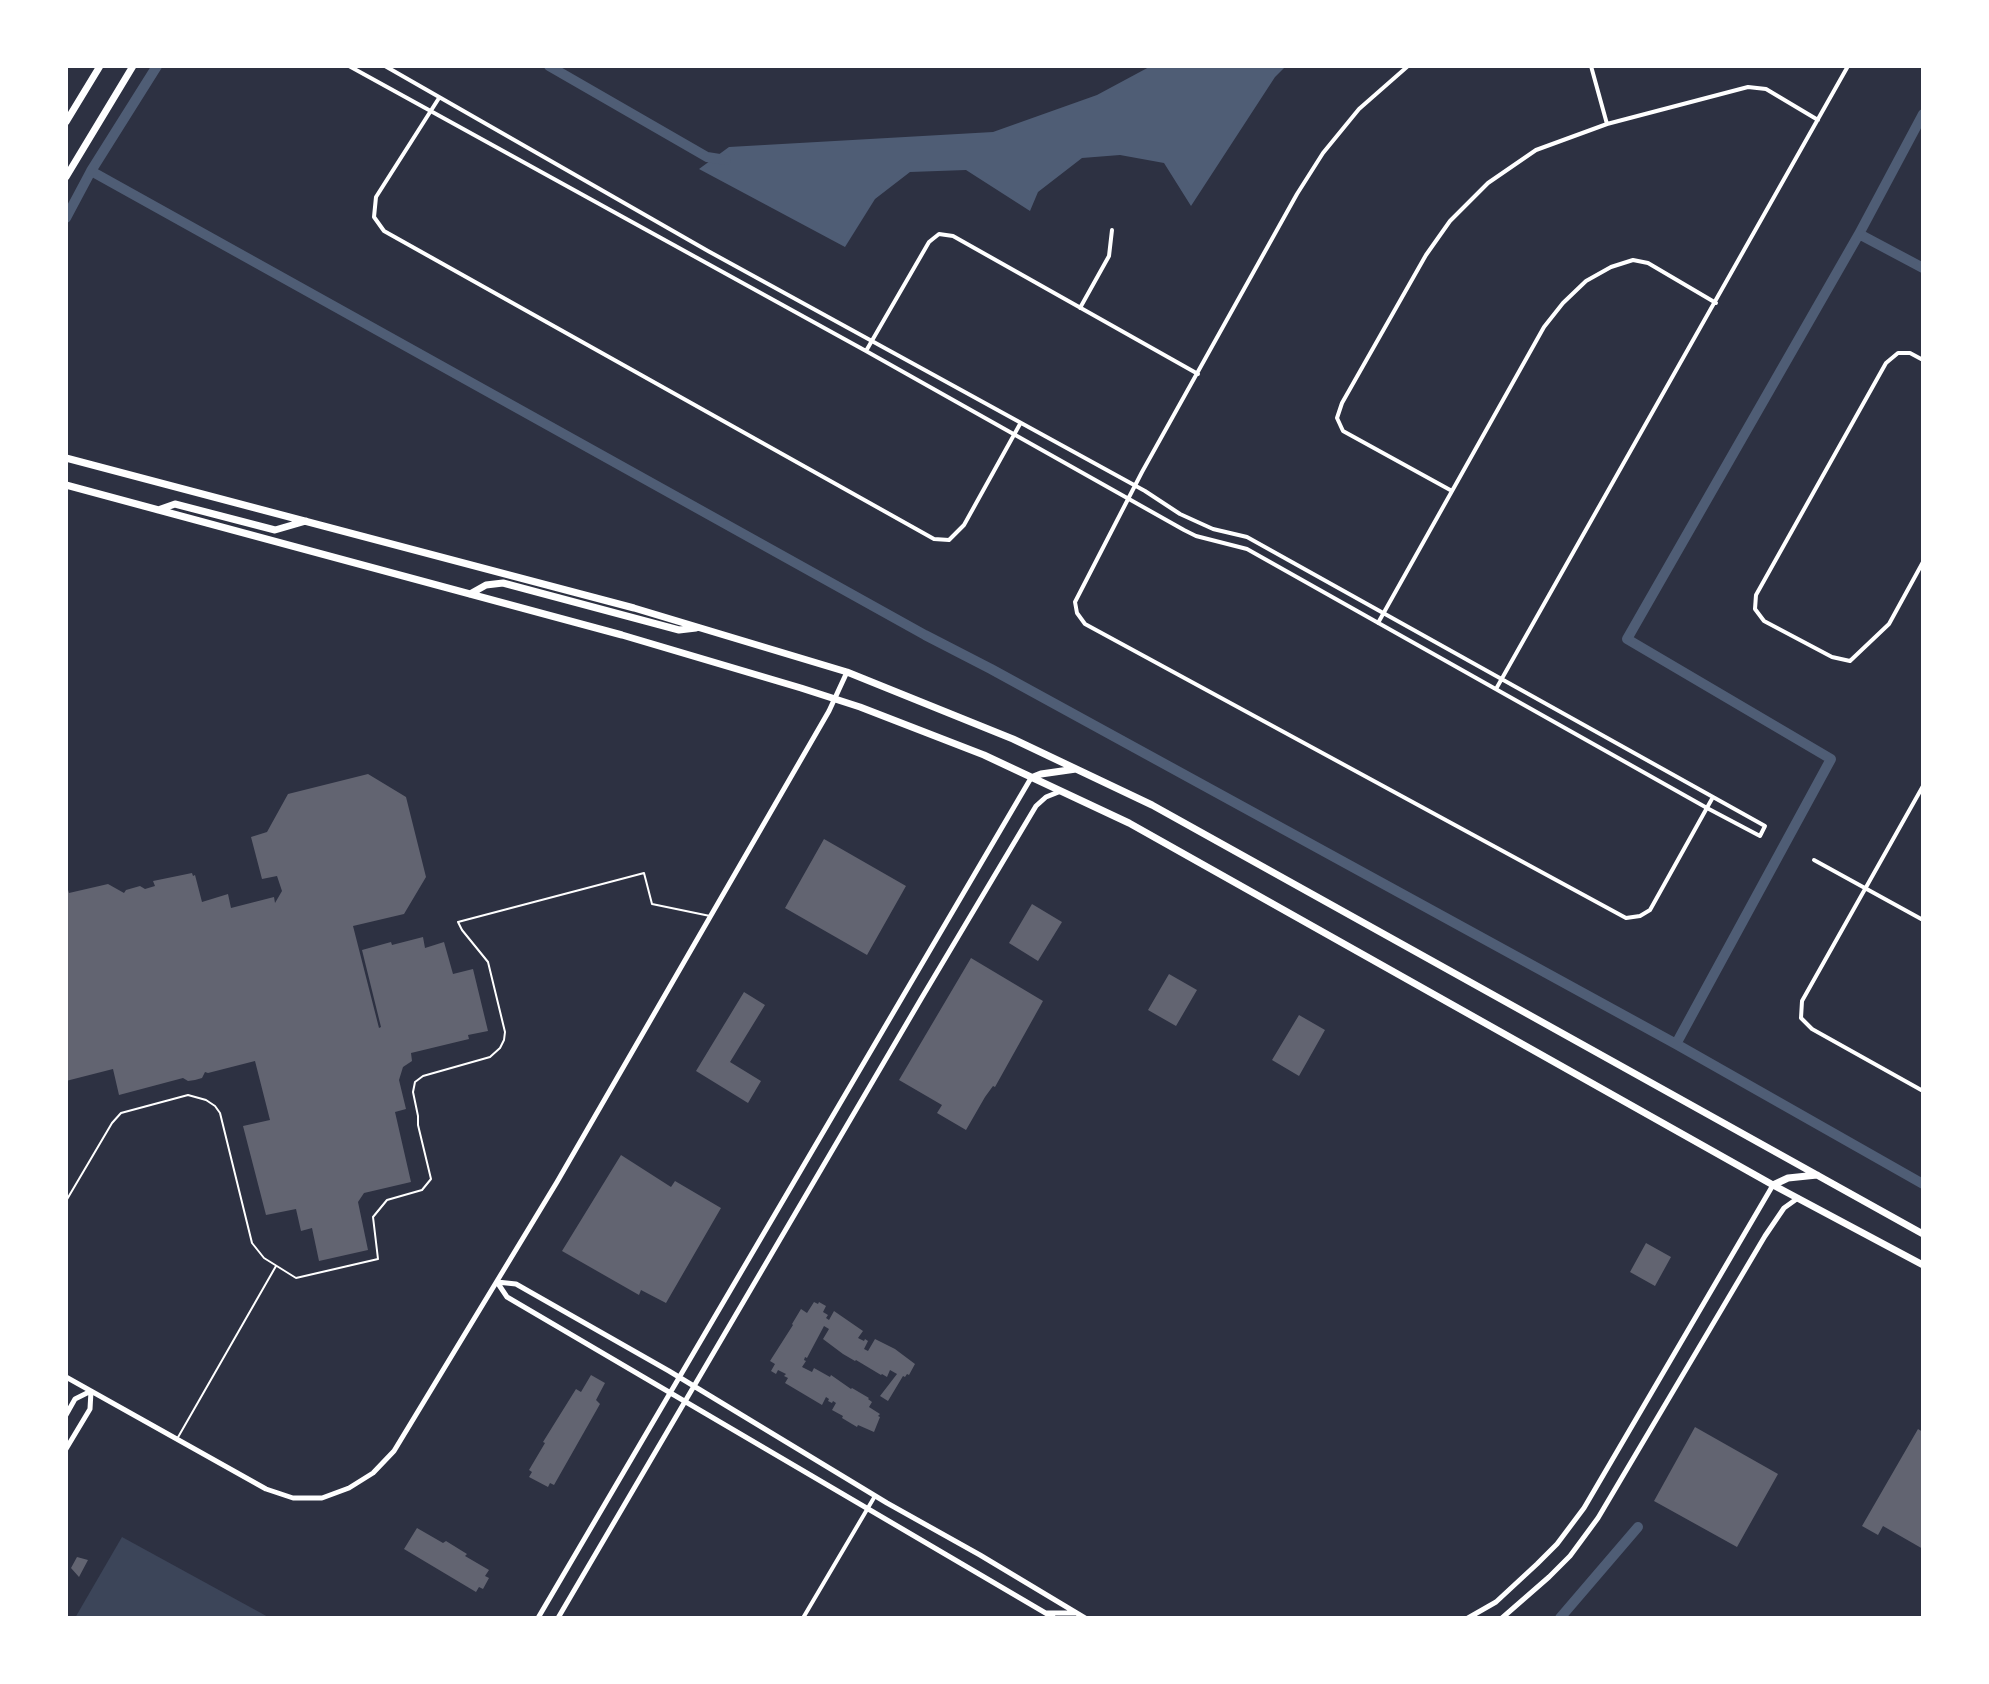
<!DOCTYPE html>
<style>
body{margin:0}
#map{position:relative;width:1989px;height:1684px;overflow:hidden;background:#2d3142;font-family:Roboto,sans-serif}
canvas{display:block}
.frame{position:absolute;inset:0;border:68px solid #fff;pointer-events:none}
</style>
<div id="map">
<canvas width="1989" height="1684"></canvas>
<div class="frame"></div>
</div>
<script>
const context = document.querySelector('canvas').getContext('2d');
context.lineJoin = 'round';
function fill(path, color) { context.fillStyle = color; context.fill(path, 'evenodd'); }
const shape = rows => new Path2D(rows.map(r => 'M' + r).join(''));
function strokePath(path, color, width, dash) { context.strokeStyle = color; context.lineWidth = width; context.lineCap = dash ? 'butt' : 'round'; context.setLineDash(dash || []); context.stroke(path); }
fill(shape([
 [122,1537,270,1618,75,1618]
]), '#3c4559');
fill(shape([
 [1151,66,1286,66,1275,77,1191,206,1164,163,1120,155,1082,158,1038,192,1030,211,966,170,910,172,875,199,845,247,699,169,729,147,993,132,1097,95]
]), '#4f5d75');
strokePath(shape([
 [549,66,707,157,726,160],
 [1923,114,1859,234,1923,268],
 [91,171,925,635,991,669,1676,1044,1923,1184],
 [66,218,91,171,157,66],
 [1676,1044,1831,759,1627,639,1859,234],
 [1560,1618,1638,1527]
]), '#4f5d75', 10);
fill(shape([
 [368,774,406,797,426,877,404,914,353,926,379,1028,381,1027,362,950,391,942,392,945,423,937,425,948,444,942,453,974,473,969,488,1031,468,1035,469,1039,411,1053,412,1061,403,1067,399,1080,406,1109,395,1112,411,1182,364,1193,358,1202,368,1250,319,1261,312,1228,301,1231,296,1209,266,1215,243,1126,270,1120,255,1061,208,1073,205,1072,202,1078,195,1080,188,1081,183,1078,119,1095,113,1069,66,1081,66,883,69,893,108,884,124,893,126,890,140,886,145,889,155,886,153,881,192,873,193,876,195,875,202,902,228,894,231,908,274,897,275,903,282,891,277,876,262,879,251,837,267,832,288,794],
 [824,839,906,886,867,955,785,908],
 [1032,904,1062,922,1038,961,1009,943],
 [971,958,1043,1001,995,1087,993,1086,985,1097,966,1130,937,1113,942,1105,899,1080],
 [1169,974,1197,990,1176,1026,1148,1010],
 [744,992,765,1005,730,1062,761,1081,748,1103,696,1071],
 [1299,1015,1325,1030,1299,1076,1272,1060],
 [621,1155,671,1187,675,1181,721,1208,666,1303,641,1290,639,1295,562,1251],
 [1646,1243,1671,1257,1655,1286,1630,1272],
 [814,1302,818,1304,819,1302,826,1306,823,1312,828,1315,826,1318,829,1320,834,1311,863,1331,858,1338,864,1341,865,1339,868,1341,864,1349,868,1351,875,1339,895,1349,915,1364,909,1375,907,1374,905,1377,903,1376,888,1401,880,1396,897,1374,890,1370,887,1377,882,1374,881,1375,856,1360,855,1361,843,1354,823,1339,829,1329,824,1326,807,1358,805,1357,804,1360,806,1361,802,1367,812,1372,814,1368,830,1377,831,1375,851,1389,852,1388,869,1398,868,1399,872,1402,869,1407,880,1414,878,1416,880,1417,874,1432,858,1425,857,1427,842,1418,843,1416,832,1410,836,1403,833,1401,832,1403,828,1401,829,1399,826,1397,822,1405,785,1383,788,1378,784,1376,786,1374,778,1370,776,1374,771,1371,775,1364,770,1361,793,1325,792,1324,801,1309,807,1313],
 [591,1375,605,1383,596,1400,600,1404,554,1485,550,1483,548,1487,529,1477,532,1472,529,1470,545,1443,543,1442,576,1389,581,1392],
 [1695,1427,1778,1474,1737,1547,1654,1501],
 [1918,1429,1923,1432,1923,1549,1883,1526,1878,1535,1862,1526],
 [417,1528,443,1543,446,1541,467,1554,465,1556,489,1570,485,1576,489,1578,483,1589,479,1587,476,1592,404,1549],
 [77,1557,88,1560,79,1577,71,1568]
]), '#626471');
strokePath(shape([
 [66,1201,112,1123,121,1113,188,1095,206,1100,215,1106,220,1113,252,1243,264,1258,296,1278,378,1259,373,1217,387,1200,422,1190,431,1179,418,1125,418,1116,413,1092,415,1082,423,1076,490,1057,500,1048,504,1040,505,1032,488,962,462,930,458,922,644,873,652,904,710,916],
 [177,1439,276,1266]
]), '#fff', 2);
strokePath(shape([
 [349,66,866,351,1184,530,1196,536,1247,549,1707,808,1760,836,1765,826,1247,537,1213,529,1180,514,1145,491,708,251,385,66],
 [1408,66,1359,109,1323,153,1297,194,1142,472,1075,602,1077,613,1085,624,1626,918,1640,916,1650,910,1713,797],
 [1591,66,1607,124],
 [439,98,376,197,374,217,384,231,934,539,949,540,964,525,1020,424],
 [1080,308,1109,256,1112,230],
 [866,351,929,242,939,234,953,236,1198,374],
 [1923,360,1910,353,1898,353,1886,363,1756,595,1755,609,1764,621,1832,657,1850,661,1889,624,1923,562],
 [1452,491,1343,431,1337,418,1342,403,1426,255,1450,221,1488,183,1536,150,1607,124,1748,87,1766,89,1818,120],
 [1378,623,1544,327,1563,303,1586,281,1611,267,1633,260,1648,263,1716,303],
 [1496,689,1848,66],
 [1923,786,1802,1001,1801,1018,1812,1029,1923,1091],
 [1814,860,1923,920],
 [803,1618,875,1496]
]), '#fff', 4);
strokePath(shape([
 [497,1282,516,1284,669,1371,887,1503,980,1555,1085,1618],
 [497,1282,507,1297,1054,1618],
 [66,1377,266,1489,293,1498,322,1498,349,1488,373,1473,394,1451,557,1182,829,711,847,672],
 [66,1415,75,1399,91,1391],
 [66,1449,90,1409,91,1391],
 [1047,1613,1076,1613],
 [538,1618,1031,778],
 [558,1618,921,999,1036,806,1046,797,1061,791],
 [1468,1618,1496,1602,1537,1564,1557,1544,1584,1508,1773,1185],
 [1502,1618,1549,1577,1570,1556,1598,1518,1765,1236,1784,1208,1798,1198]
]), '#fff', 5);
strokePath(shape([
 [66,122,100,66],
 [66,177,133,66],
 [66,458,634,608,847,672,1013,739,1152,805,1923,1234],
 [66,485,622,635,801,688,860,707,984,755,1129,823,1773,1185,1923,1265],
 [158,510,175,504,275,530,306,521],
 [470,594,486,585,503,583,679,630,696,628],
 [1031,778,1041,774,1076,769],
 [1773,1185,1788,1178,1817,1175]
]), '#fff', 7);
</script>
